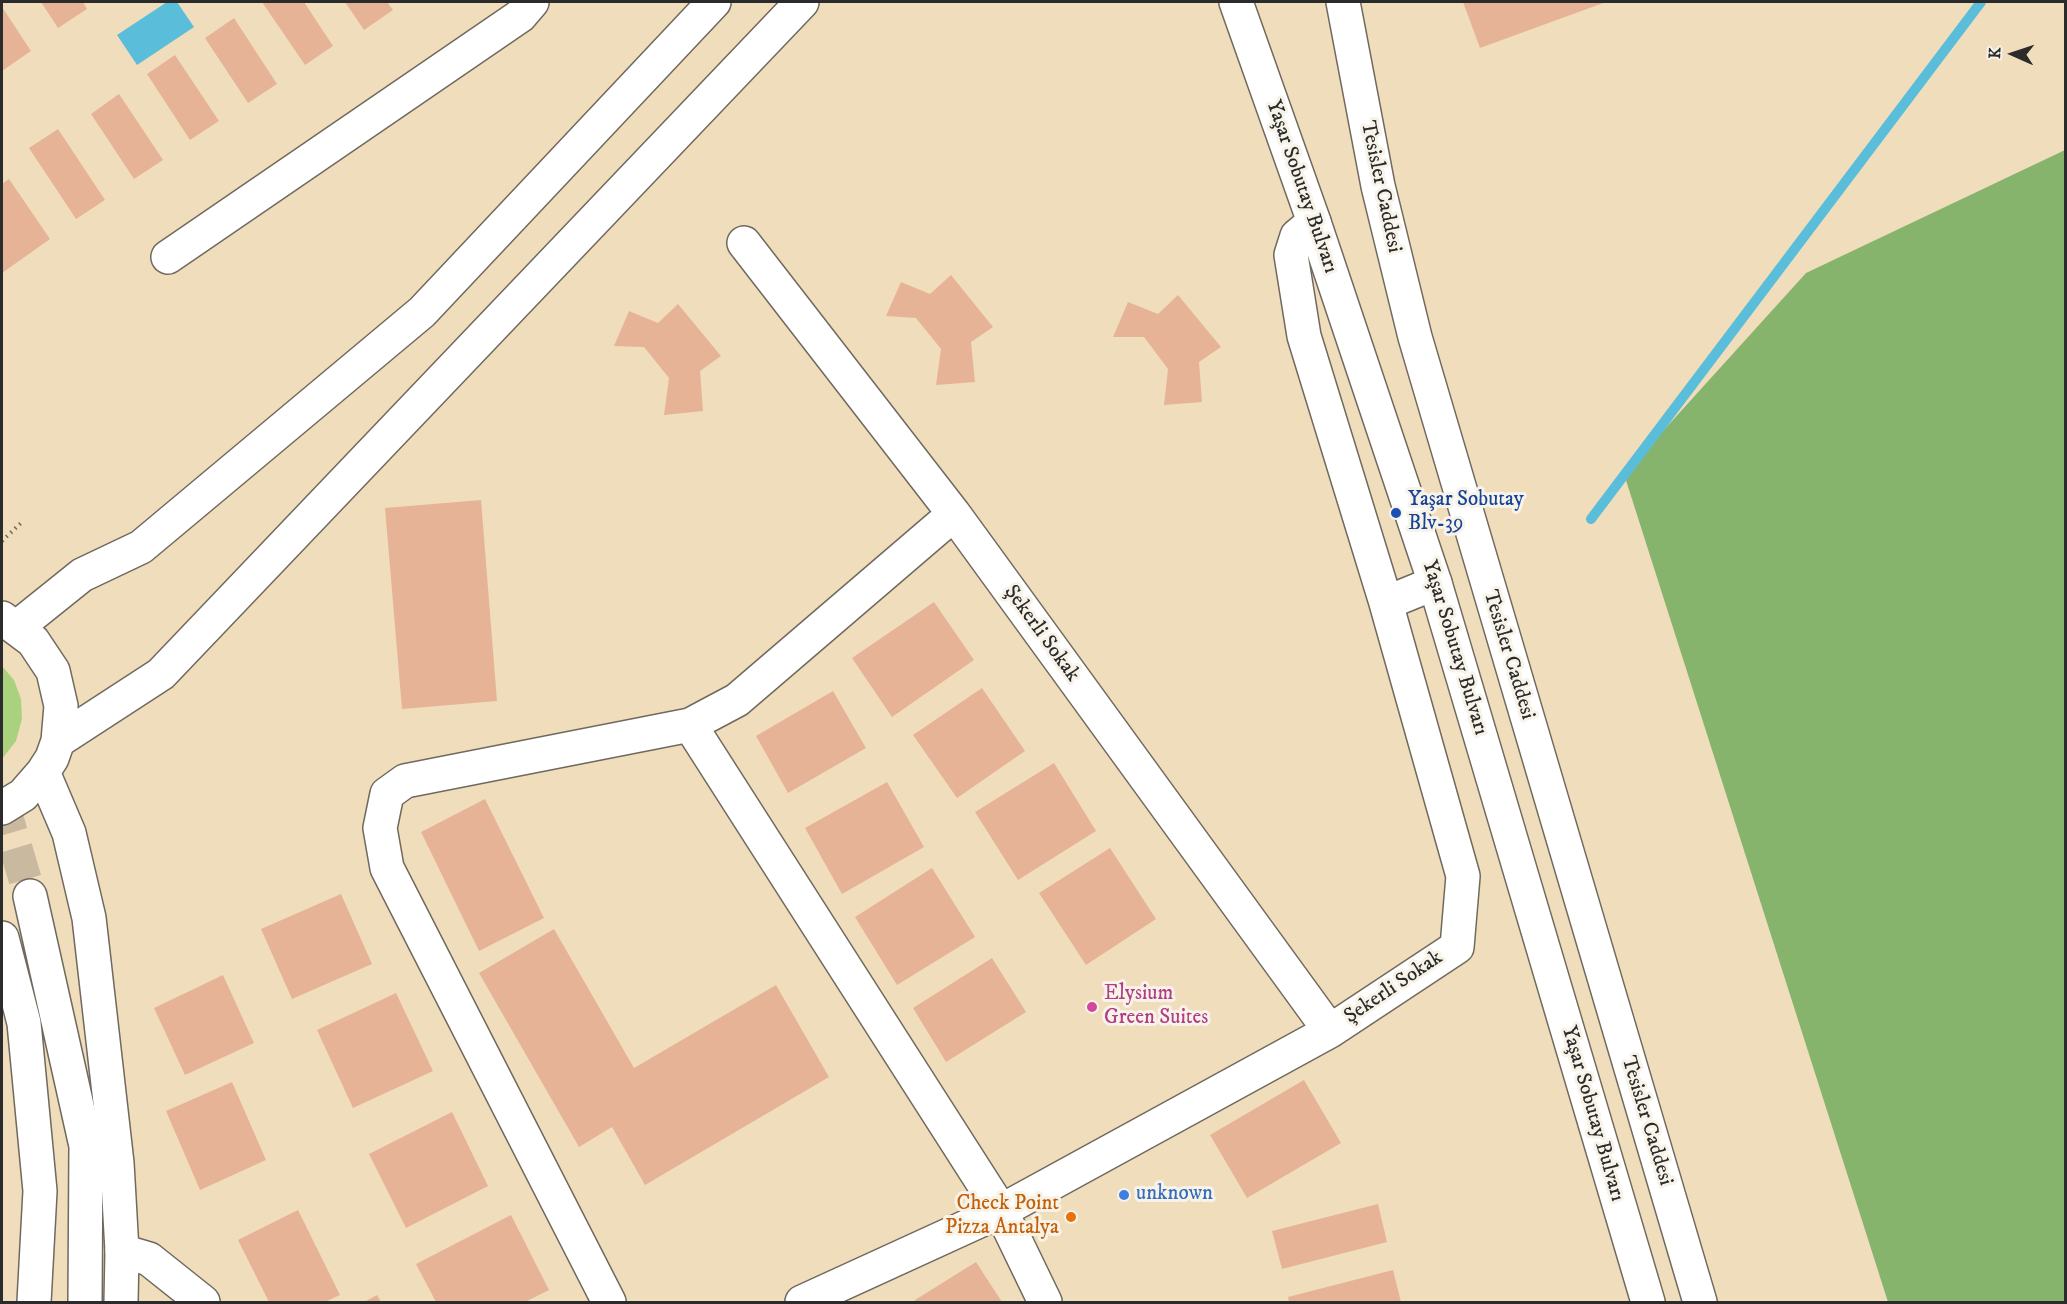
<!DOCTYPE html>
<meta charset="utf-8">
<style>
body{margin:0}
#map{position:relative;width:2067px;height:1304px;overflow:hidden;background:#f0ddbc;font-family:"IM FELL DW Pica",serif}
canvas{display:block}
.frame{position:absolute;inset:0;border:3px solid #2b2b2b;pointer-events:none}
.north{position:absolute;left:1983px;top:24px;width:60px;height:60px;-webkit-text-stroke:4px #f7f3e8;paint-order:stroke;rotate:273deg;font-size:16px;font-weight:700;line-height:24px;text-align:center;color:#2b2b2b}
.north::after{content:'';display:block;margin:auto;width:21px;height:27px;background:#2b2b2b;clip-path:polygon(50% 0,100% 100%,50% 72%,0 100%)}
</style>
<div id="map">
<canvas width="2067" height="1304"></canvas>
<div class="frame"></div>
<div class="north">K</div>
</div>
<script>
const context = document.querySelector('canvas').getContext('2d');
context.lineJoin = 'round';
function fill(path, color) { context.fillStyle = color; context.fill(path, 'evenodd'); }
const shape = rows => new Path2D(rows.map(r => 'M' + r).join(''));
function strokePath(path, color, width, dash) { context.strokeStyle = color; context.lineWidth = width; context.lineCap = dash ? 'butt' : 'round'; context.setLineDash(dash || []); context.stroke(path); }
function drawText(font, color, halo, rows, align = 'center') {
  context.font = font + ' "IM FELL DW Pica",serif'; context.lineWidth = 6; context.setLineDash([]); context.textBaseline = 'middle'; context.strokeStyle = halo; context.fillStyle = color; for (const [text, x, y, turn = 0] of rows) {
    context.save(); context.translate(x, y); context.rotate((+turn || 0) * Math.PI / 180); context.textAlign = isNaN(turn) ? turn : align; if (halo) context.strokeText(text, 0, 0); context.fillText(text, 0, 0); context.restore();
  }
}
fill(shape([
 [2,666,14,680,21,699,22,719,16,741,2,759]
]), '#aad27e');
fill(shape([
 [2065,150,2065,1302,1888,1302,1624,474,1806,273]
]), '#87b46d');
fill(shape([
 [167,2,177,2,194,27,137,65,117,35]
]), '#5abdd9');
strokePath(shape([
 [1591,519,1981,2]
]), '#5abdd9', 10);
fill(shape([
 [41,2,83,2,87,9,58,28],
 [262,2,304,2,333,46,305,65],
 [345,2,387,2,393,10,364,30],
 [1463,2,1606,2,1480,48],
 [2,7,31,51,2,71],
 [234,18,277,84,248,103,205,38],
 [175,55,219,121,190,140,147,74],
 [119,94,163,160,134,179,91,114],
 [58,129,105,200,76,219,29,148],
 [9,179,50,239,2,273,2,184],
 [951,275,993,327,971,342,975,382,936,385,941,349,916,318,886,316,901,282,930,294],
 [1178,295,1221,347,1199,362,1202,402,1164,405,1168,369,1144,337,1113,337,1128,302,1158,314],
 [678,304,721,356,700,371,703,411,664,415,669,378,644,347,614,346,629,311,658,323],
 [481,500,497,701,402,709,385,508],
 [934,602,974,660,892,717,852,658],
 [982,688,1025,751,957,798,913,735],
 [833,691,866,748,788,793,756,736],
 [1054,763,1096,831,1018,880,975,812],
 [887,782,924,847,842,894,805,828],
 [485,799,544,918,479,951,421,832],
 [1110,848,1156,919,1086,965,1039,893],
 [932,868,975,937,897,985,855,917],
 [341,894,372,964,292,999,261,929],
 [554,929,634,1068,776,985,829,1077,645,1185,612,1127,579,1147,479,973],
 [992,958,1026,1012,946,1062,913,1008],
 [223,975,254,1043,185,1075,154,1008],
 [396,993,433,1071,353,1108,317,1030],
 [1304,1080,1341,1143,1247,1198,1210,1135],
 [232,1082,266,1160,200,1190,166,1111],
 [452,1112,488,1186,406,1228,369,1154],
 [1378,1204,1387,1242,1282,1269,1272,1231],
 [298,1210,340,1295,325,1302,269,1302,238,1240],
 [511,1215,549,1290,525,1302,436,1302,416,1264],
 [976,1262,1002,1302,916,1302,915,1300],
 [1393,1270,1401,1302,1289,1302,1288,1297],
 [377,1295,381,1302,364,1302]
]), '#e7b397');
strokePath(shape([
 [2,801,30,896]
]), '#c9b99f', 33, [33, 16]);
const minor = shape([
 [744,243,954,514,1330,1031],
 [168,257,520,16,532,2],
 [1386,603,1435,583],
 [690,725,1001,1211,1045,1302],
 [30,896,86,1146,85,1302],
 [2,938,24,1023,40,1191,34,1302],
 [122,1251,149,1259,203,1302],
 [609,1302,387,868,380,828,387,794,405,781,690,725,737,700,954,514],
 [802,1302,1001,1211,1330,1031,1457,947,1463,876,1386,603,1304,336,1291,255,1297,236,1314,222]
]);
const major = shape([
 [1236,2,1314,222,1435,583,1648,1302],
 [1343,2,1378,186,1415,337,1700,1302],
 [2,618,33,641,53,671,61,706,58,741,52,758,43,772,23,795,2,808],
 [16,628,82,575,141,547,422,312,714,2],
 [58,741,161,674,802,2],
 [43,772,69,833,89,918,117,1163,122,1251,121,1302]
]);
strokePath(minor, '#70695e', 36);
strokePath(major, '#70695e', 36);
strokePath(shape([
 [2,541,22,522]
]), '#70695e', 4, [1.5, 4.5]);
strokePath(minor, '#fff', 33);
strokePath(major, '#fff', 33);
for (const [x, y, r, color] of [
 [1396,513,6,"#1a4fb4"],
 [1092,1007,6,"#d1479c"],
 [1124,1195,6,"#3f7fe0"],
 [1071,1217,6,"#e8710a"]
]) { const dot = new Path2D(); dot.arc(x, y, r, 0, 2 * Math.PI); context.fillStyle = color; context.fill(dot); strokePath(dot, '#f7f3e8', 2); }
drawText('21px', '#2b2b2b', '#f7f3e8', [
 ["Yaşar Sobutay Bulvarı",1301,187,71],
 ["Tesisler Caddesi",1380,187,78],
 ["Şekerli Sokak",1041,634,54],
 ["Yaşar Sobutay Bulvarı",1454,648,73],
 ["Tesisler Caddesi",1508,655,73],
 ["Şekerli Sokak",1394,988,-34],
 ["Yaşar Sobutay Bulvarı",1592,1114,74],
 ["Tesisler Caddesi",1646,1121,73]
]);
drawText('21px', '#164399', '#f7f3e8', [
 ["Yaşar Sobutay",1408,501],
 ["Blv-39",1408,525]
], 'left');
drawText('21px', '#b23c85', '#f7f3e8', [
 ["Elysium",1104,995],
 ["Green Suites",1104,1019]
], 'left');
drawText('21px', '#366cbe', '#f7f3e8', [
 ["unknown",1136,1195]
], 'left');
drawText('21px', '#c56008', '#f7f3e8', [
 ["Check Point",1059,1205],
 ["Pizza Antalya",1059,1229]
], 'right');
</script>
